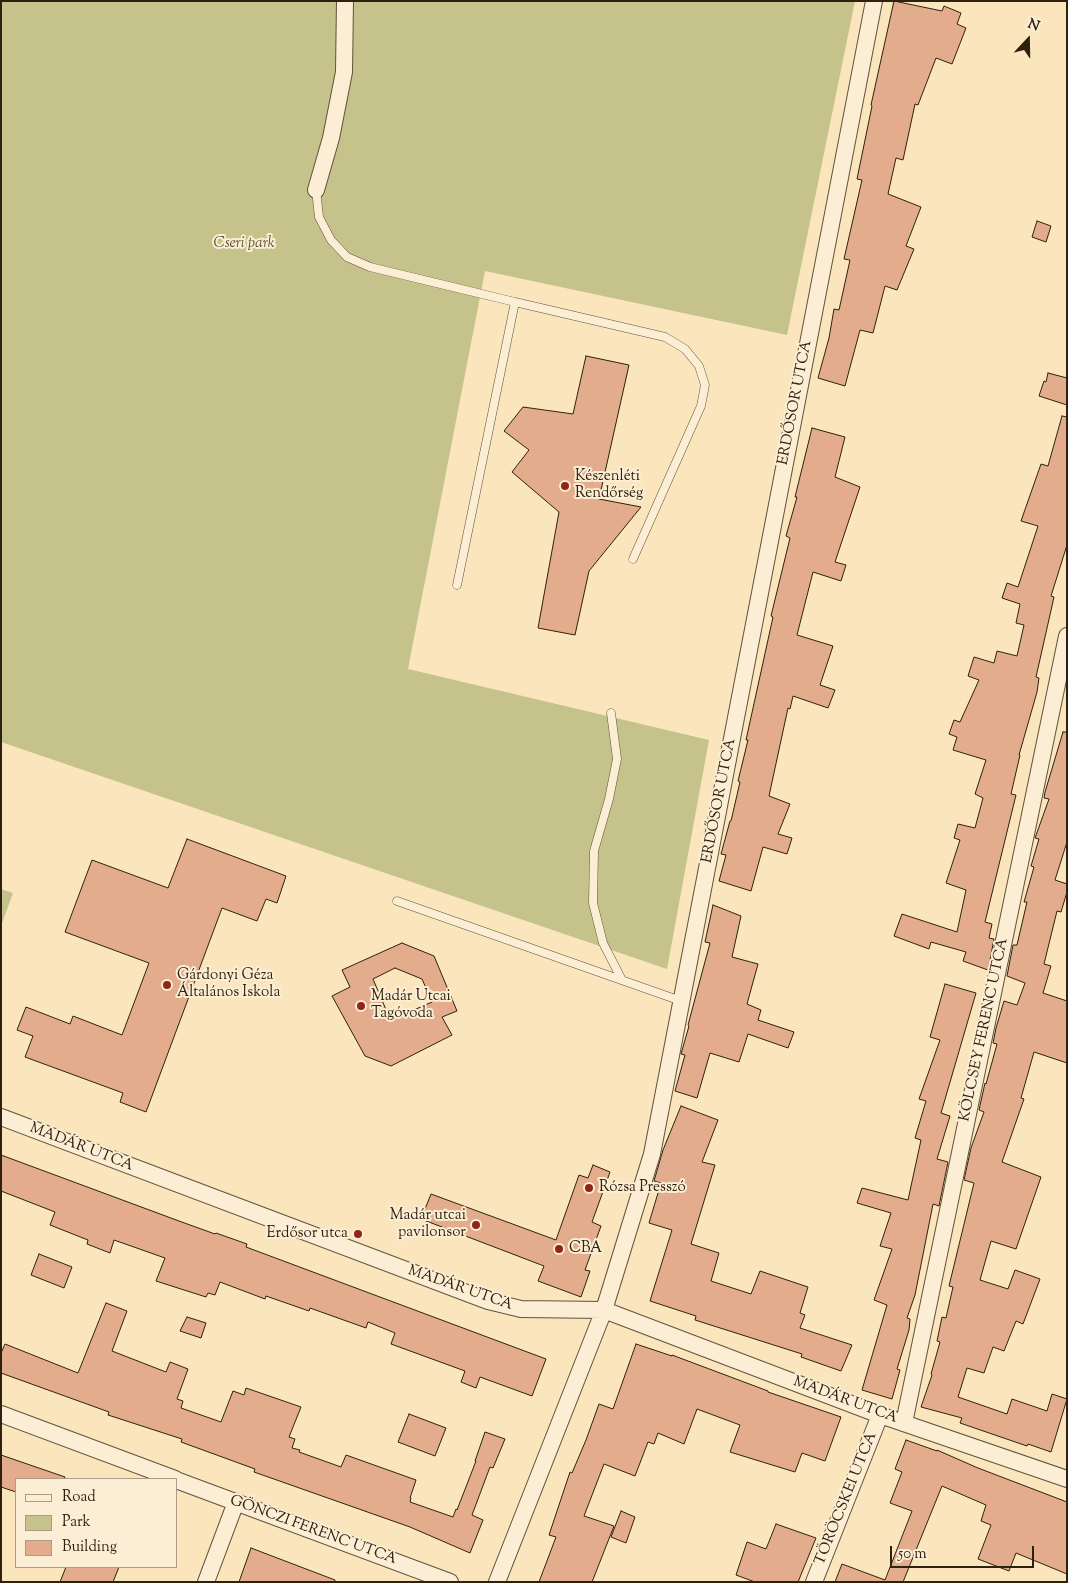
<!DOCTYPE html>
<meta charset="utf-8">
<style>
body{margin:0}
#map{position:relative;width:1068px;height:1583px;overflow:hidden;background:#fae5bd;font-family:"Sorts Mill Goudy",serif}
canvas{display:block}
.frame{position:absolute;inset:0;border:2px solid #2e210f;pointer-events:none}
.legend{position:absolute;left:15px;top:1478px;width:162px;height:90px;box-sizing:border-box;background:#fceed4;border:1px solid #aa9c85;margin:0;padding:6px 9px;list-style:none;font-size:15px;color:#2e210f}
.legend li{display:flex;align-items:center;gap:10px;height:25px}
.legend b{width:25px;border:1px solid #aa9c85}
.north{position:absolute;left:1003px;top:15px;width:50px;height:50px;-webkit-text-stroke:4px #fceed4;paint-order:stroke;rotate:21deg;font-size:14px;font-weight:700;line-height:20px;text-align:center;color:#2e210f}
.north::after{content:'';display:block;margin:auto;width:18px;height:22px;background:#2e210f;clip-path:polygon(50% 0,100% 100%,50% 72%,0 100%)}
.scale{position:absolute;left:890px;top:1546px;width:144px;height:22px;box-sizing:border-box;border:2px solid #2e210f;border-top:0;padding-left:6px;font-size:15px;line-height:18px;white-space:nowrap;color:#2e210f;-webkit-text-stroke:4px #fceed4;paint-order:stroke}
</style>
<div id="map">
<canvas width="1068" height="1583"></canvas>
<div class="frame"></div>
<ul class="legend">
<li><b style="height:6px;background:#fceed4"></b>Road</li>
<li><b style="height:14px;background:#c5c28c"></b>Park</li>
<li><b style="height:14px;background:#e3ac8c"></b>Building</li>
</ul>
<div class="north">N</div>
<div class="scale">50 m</div>
</div>
<script>
const context = document.querySelector('canvas').getContext('2d');
context.lineJoin = 'round';
function fill(path, color) { context.fillStyle = color; context.fill(path, 'evenodd'); }
const shape = rows => new Path2D(rows.map(r => 'M' + r).join(''));
function strokePath(path, color, width, dash) { context.strokeStyle = color; context.lineWidth = width; context.lineCap = dash ? 'butt' : 'round'; context.setLineDash(dash || []); context.stroke(path); }
function drawText(font, color, halo, rows, align = 'center') {
  context.font = font + ' "Sorts Mill Goudy",serif'; context.lineWidth = 4; context.setLineDash([]); context.textBaseline = 'middle'; context.strokeStyle = halo; context.fillStyle = color; for (const [text, x, y, turn = 0] of rows) {
    context.save(); context.translate(x, y); context.rotate((+turn || 0) * Math.PI / 180); context.textAlign = isNaN(turn) ? turn : align; if (halo) context.strokeText(text, 0, 0); context.fillText(text, 0, 0); context.restore();
  }
}
fill(shape([
 [1,1,855,1,787,335,485,271,408,669,709,740,667,969,1,742],
 [1,889,13,893,1,926]
]), '#c5c28c');
const building = shape([
 [894,1,942,11,944,6,961,13,957,24,966,28,952,64,936,58,918,105,915,104,903,160,896,158,888,194,921,207,906,246,914,249,897,290,885,286,873,333,860,330,845,386,818,378,829,338,834,309,839,310,850,260,844,259,862,180,857,179,872,106,871,105,894,1],
 [1037,221,1051,226,1046,242,1032,237,1037,221],
 [586,356,629,365,599,499,641,507,589,571,575,635,538,628,559,512,512,472,529,450,504,431,523,407,573,414,586,356],
 [1048,373,1067,378,1067,405,1039,396,1044,381,1046,382,1048,373],
 [1062,416,1067,417,1067,545,1051,596,1054,597,1036,677,1039,678,1037,692,1019,755,1020,755,1011,794,1016,795,985,922,992,924,989,938,994,939,988,970,963,961,966,952,931,942,929,949,894,936,902,914,957,932,966,890,946,883,960,840,954,838,958,824,975,828,983,798,975,794,986,760,953,750,957,737,949,734,954,720,960,722,979,680,968,676,974,657,994,663,997,651,1017,656,1024,625,1016,623,1020,604,1002,598,1007,583,1018,587,1038,526,1021,521,1041,464,1048,466,1062,416],
 [812,428,845,437,835,477,860,487,835,562,846,565,841,581,813,572,797,635,833,646,820,685,835,690,828,708,793,696,790,709,788,708,769,796,790,804,778,834,792,838,787,854,763,847,751,891,719,881,726,855,721,854,730,821,731,821,740,782,738,781,748,740,746,740,773,617,771,616,790,538,786,536,797,497,795,497,812,428],
 [1063,732,1067,732,1067,842,1055,880,1067,884,1067,892,1061,912,1057,911,1044,964,1051,966,1043,993,1067,1001,1067,1063,1034,1052,1021,1098,1024,1099,1002,1162,1041,1177,1016,1249,991,1241,980,1280,1008,1289,1015,1270,1040,1279,1023,1324,1016,1321,1004,1351,993,1347,984,1373,967,1368,958,1397,1007,1414,1012,1399,1047,1411,1052,1394,1067,1399,1051,1452,1028,1444,1027,1446,960,1423,962,1418,921,1407,932,1375,931,1374,940,1342,937,1341,942,1317,946,1318,953,1287,949,1286,974,1183,964,1180,971,1148,984,1112,979,1110,985,1083,986,1084,997,1044,993,1043,996,1028,1004,1001,1017,1005,1025,983,1007,976,1013,945,1017,945,1027,902,1024,902,1034,867,1031,866,1039,839,1035,838,1049,799,1044,798,1045,792,1063,732],
 [187,839,286,876,277,903,266,899,257,921,222,908,146,1112,120,1102,123,1093,25,1057,33,1036,17,1030,26,1007,70,1024,73,1016,122,1035,149,963,65,932,92,860,168,888,187,839],
 [713,905,741,916,732,957,758,964,747,1004,761,1010,758,1020,794,1032,788,1048,748,1034,739,1062,710,1053,697,1098,675,1091,685,1055,681,1054,689,1026,688,1025,710,943,705,942,713,905],
 [402,943,434,956,457,1011,442,1017,452,1035,391,1066,365,1056,332,996,350,987,342,970,402,943],
 [395,968,422,979,432,1002,400,1016,387,1012,373,979,395,968],
 [945,984,976,993,941,1113,950,1116,937,1159,948,1162,939,1206,933,1204,915,1295,907,1318,910,1319,909,1330,897,1369,900,1370,892,1399,862,1390,887,1305,874,1300,892,1249,880,1246,891,1213,857,1203,862,1188,908,1200,921,1140,915,1138,926,1101,919,1099,940,1040,930,1037,945,984],
 [681,1106,718,1120,702,1162,715,1165,691,1244,719,1253,711,1281,751,1294,760,1271,808,1287,800,1313,805,1315,800,1328,852,1345,841,1371,801,1357,802,1354,695,1320,696,1316,650,1301,672,1230,649,1223,661,1183,654,1181,663,1150,681,1106],
 [1,1155,179,1221,215,1234,216,1233,247,1244,246,1247,546,1359,532,1396,480,1377,476,1388,461,1382,465,1371,391,1344,395,1333,368,1322,366,1328,310,1308,309,1311,266,1296,265,1299,220,1282,215,1295,208,1293,206,1297,156,1281,165,1258,114,1240,110,1253,87,1244,88,1240,50,1225,55,1212,1,1191,1,1155],
 [593,1165,610,1172,592,1222,601,1226,585,1270,590,1271,581,1297,538,1281,544,1266,421,1219,431,1194,556,1240,579,1175,588,1178,593,1165],
 [39,1254,72,1267,64,1288,31,1275,39,1254],
 [106,1303,127,1311,112,1351,166,1372,170,1362,188,1369,177,1399,183,1401,181,1408,221,1422,233,1391,244,1395,246,1388,301,1407,289,1437,295,1439,292,1448,300,1450,299,1452,341,1467,346,1455,416,1480,410,1498,411,1498,410,1502,453,1517,456,1509,457,1510,476,1461,475,1461,485,1432,505,1439,493,1468,490,1467,472,1515,483,1520,470,1553,410,1527,254,1472,255,1469,181,1442,182,1439,108,1415,109,1412,1,1373,1,1353,5,1344,78,1373,106,1303],
 [187,1317,206,1323,201,1338,180,1331,187,1317],
 [636,1344,672,1356,672,1355,768,1391,768,1392,841,1417,825,1461,802,1453,795,1472,730,1452,740,1425,697,1409,684,1444,658,1433,654,1444,648,1442,635,1476,604,1464,584,1516,614,1526,592,1582,539,1582,556,1537,549,1535,570,1472,572,1473,586,1440,599,1404,613,1409,636,1344],
 [409,1414,446,1428,435,1456,398,1442,409,1414],
 [906,1440,937,1451,937,1450,978,1468,1067,1502,1067,1574,1016,1553,1009,1571,978,1559,991,1525,981,1521,986,1505,942,1486,903,1582,835,1582,842,1564,885,1580,912,1511,890,1503,902,1472,895,1469,906,1440],
 [1,1455,65,1477,64,1479,16,1479,16,1492,1,1487,1,1455],
 [621,1511,635,1517,626,1543,611,1537,621,1511],
 [776,1524,816,1538,798,1582,755,1582,736,1575,747,1542,766,1549,776,1524],
 [251,1548,335,1580,335,1582,239,1582,251,1548],
 [66,1567,119,1567,113,1582,60,1582,66,1567]
]);
fill(building, '#e3ac8c');
strokePath(building, '#2e210f', 1);
const service = shape([
 [316,190,319,217,331,240,347,257,370,267,515,302,457,585],
 [515,302,665,337,685,349,699,366,705,385,701,406,633,559],
 [611,713,617,759,609,799,594,851,593,903,603,943,622,980],
 [397,901,681,1001]
]);
const minor = shape([
 [316,190,331,138,344,72,345,1],
 [1,1117,488,1301,521,1309,604,1310,880,1415,1067,1479],
 [1,1414,175,1479],
 [904,1423,1067,636],
 [176,1480,450,1582],
 [206,1582,236,1502],
 [497,1582,604,1310,652,1154,874,1],
 [814,1582,880,1415]
]);
strokePath(service, '#61523a', 9);
strokePath(minor, '#61523a', 18);
strokePath(service, '#fceed4', 8);
strokePath(minor, '#fceed4', 16);
for (const [x, y, r, color] of [
 [565,486,5,"#8f2418"],
 [167,985,5,"#8f2418"],
 [361,1006,5,"#8f2418"],
 [589,1188,5,"#8f2418"],
 [476,1225,5,"#8f2418"],
 [358,1234,5,"#8f2418"],
 [559,1249,5,"#8f2418"]
]) { const dot = new Path2D(); dot.arc(x, y, r, 0, 2 * Math.PI); context.fillStyle = color; context.fill(dot); strokePath(dot, '#fceed4', 2); }
drawText('italic 15px', '#5b5134', '#fceed4', [
 ["Cseri park",244,244]
]);
drawText('15px', '#2e210f', '#fceed4', [
 ["ERDŐSOR UTCA",796,403,-79],
 ["ERDŐSOR UTCA",720,801,-79],
 ["KÖLCSEY FERENC UTCA",985,1030,-78],
 ["MADÁR UTCA",81,1148,21],
 ["MADÁR UTCA",460,1289,19],
 ["MADÁR UTCA",845,1401,20],
 ["TÖRÖCSKEI UTCA",847,1499,-68],
 ["GÖNCZI FERENC UTCA",313,1531,20]
]);
drawText('15px', '#2e210f', '#fceed4', [
 ["Készenléti",575,477],
 ["Rendőrség",575,494],
 ["Gárdonyi Géza",177,976],
 ["Általános Iskola",177,993],
 ["Madár Utcai",371,997],
 ["Tagóvoda",371,1014],
 ["Rózsa Presszó",599,1188],
 ["Madár utcai",466,1216,"right"],
 ["pavilonsor",466,1233,"right"],
 ["Erdősor utca",348,1234,"right"],
 ["CBA",569,1249]
], 'left');
</script>
